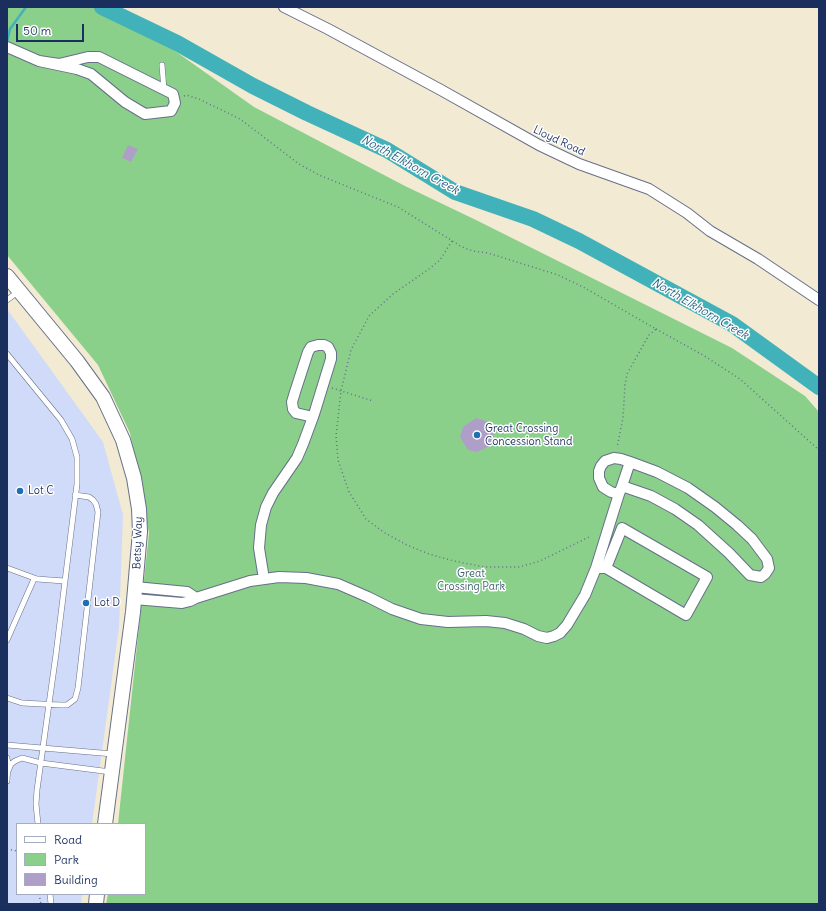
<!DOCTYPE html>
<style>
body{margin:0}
#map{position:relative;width:826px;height:911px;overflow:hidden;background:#f2ead3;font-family:Delius,sans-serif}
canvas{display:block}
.frame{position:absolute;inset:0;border:8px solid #1b2f5e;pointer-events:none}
.legend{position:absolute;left:16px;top:823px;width:130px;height:72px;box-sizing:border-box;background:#fff;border:1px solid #a4acbf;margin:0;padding:5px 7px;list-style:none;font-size:12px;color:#1b2f5e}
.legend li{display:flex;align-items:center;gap:8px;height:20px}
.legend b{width:20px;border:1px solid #a4acbf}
.scale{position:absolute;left:16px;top:24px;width:68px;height:18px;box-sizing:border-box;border:2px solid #1b2f5e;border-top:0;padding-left:5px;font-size:12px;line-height:14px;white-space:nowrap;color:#1b2f5e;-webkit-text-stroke:3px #fff;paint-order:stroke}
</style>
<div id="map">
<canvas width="826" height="911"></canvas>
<div class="frame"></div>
<ul class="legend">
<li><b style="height:5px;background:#fff"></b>Road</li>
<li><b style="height:11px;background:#8ad08b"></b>Park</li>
<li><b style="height:11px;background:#af9fc8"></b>Building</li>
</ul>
<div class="scale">50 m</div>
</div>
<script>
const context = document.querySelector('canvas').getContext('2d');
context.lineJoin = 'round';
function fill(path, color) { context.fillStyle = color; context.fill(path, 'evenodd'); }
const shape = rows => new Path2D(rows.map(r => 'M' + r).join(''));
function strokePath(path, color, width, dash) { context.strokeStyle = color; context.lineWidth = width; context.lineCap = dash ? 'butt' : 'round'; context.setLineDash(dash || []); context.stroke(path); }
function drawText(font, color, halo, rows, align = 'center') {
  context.font = font + ' Delius,sans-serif'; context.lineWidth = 3; context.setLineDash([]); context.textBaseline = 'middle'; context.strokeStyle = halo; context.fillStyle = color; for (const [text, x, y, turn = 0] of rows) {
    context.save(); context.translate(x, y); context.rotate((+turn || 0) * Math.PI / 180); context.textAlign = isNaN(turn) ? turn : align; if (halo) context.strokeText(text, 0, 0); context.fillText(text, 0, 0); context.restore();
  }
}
fill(shape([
 [7,309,103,442,123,515,119,627,92,824,17,824,17,894,82,894,81,904,7,904]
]), '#d0daf9');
fill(shape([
 [7,7,113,7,254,107,405,186,476,220,732,348,805,396,819,412,819,904,106,904,108,894,145,894,145,824,118,824,149,533,130,433,98,365,7,255]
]), '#8ad08b');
strokePath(shape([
 [7,42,10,29,26,7]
]), '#41b2b9', 2.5);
strokePath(shape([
 [102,7,177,43,253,86,307,113,387,150,455,192,533,219,579,241,732,324,819,387]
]), '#41b2b9', 16);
fill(shape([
 [128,145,138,149,131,162,122,158],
 [476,418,486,421,494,434,490,446,477,452,468,450,460,437,463,427]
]), '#af9fc8');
const lane = shape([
 [162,65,164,90],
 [7,300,19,291],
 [7,354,61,420,72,439,77,457,77,484,56,654,37,790,36,804,38,824],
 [7,568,37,579,64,581],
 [7,640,34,579],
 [7,698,22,703,61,705,67,705,75,699,78,688,98,512,96,504,93,500,89,497,75,495],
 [7,745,113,754],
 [7,758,8,763,7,781],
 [8,771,11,764,15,761,22,758,41,763,111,772],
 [50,894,51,904]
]);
const street = shape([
 [284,7,328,29,441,90,539,145,579,164,649,189,687,213,710,231,758,259,819,300],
 [7,47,39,61,77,69,91,74,125,102,145,114,171,111,175,103,173,94,99,57,88,57,59,64,39,61],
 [619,494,611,492,603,487,599,478,599,471,601,466,605,461,614,458,621,459,630,462],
 [596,568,606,568,686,615,707,577,622,528,606,568],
 [264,579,259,548,261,525,266,507,273,493,297,458,303,444,313,417,315,411,331,359,331,353,328,347,324,345,318,345,311,347,308,352,295,392,292,402,293,409,296,413,313,417],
 [135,587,187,592,196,598],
 [134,599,182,603,190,601,196,598,250,581,279,577,306,578,338,584,368,597,392,609,421,619,448,622,486,621,505,623,524,629,538,636,547,638,554,636,560,633,567,625,585,595,596,568,613,513,619,494,622,486,630,462,657,472,688,488,715,507,737,525,752,539,767,559,769,568,765,574,761,577,750,575,729,553,698,525,675,509,651,496,622,486]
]);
const secondary = shape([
 [7,276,77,361,103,397,123,440,134,478,139,509,140,532,133,612,105,824],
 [96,904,97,894]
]);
strokePath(lane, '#667087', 6);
strokePath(street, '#667087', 12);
strokePath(secondary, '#667087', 16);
strokePath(shape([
 [184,96,186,95,199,99,240,119,299,164,319,175,398,207,462,247,473,251,488,253,558,275,585,288,656,329,649,335,627,374,625,385,623,418,617,448],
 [452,241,440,260,429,269,393,294,369,316,351,350,341,391,336,436,338,460,349,492,366,519,385,533,407,545,429,554,454,561,485,567,519,567,540,561,591,536],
 [656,329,703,355,740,379,819,450],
 [332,388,373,401],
 [7,849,17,851],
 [39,894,41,904]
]), '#667087', 1.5, [1, 3]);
strokePath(lane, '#fff', 5);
strokePath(street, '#fff', 10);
strokePath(secondary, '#fff', 14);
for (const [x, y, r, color] of [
 [477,435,4,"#1f6fb2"],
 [20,491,4,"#1f6fb2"],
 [86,603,4,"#1f6fb2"]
]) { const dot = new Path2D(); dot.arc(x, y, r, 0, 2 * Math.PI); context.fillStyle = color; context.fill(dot); strokePath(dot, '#fff', 1.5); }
drawText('11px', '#1b2f5e', '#fff', [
 ["Lloyd Road",559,141,25],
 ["Betsy Way",138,543,-88]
]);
drawText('11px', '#1b2f5e', '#fff', [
 ["Great Crossing",485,429],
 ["Concession Stand",485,442],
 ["Lot C",28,491],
 ["Lot D",94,603]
], 'left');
drawText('11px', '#3c5f6c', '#fff', [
 ["Great",471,574],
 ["Crossing Park",471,587]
]);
drawText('italic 12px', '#2a6382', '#fff', [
 ["North Elkhorn Creek",410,165,29],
 ["North Elkhorn Creek",700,309,30]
]);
</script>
